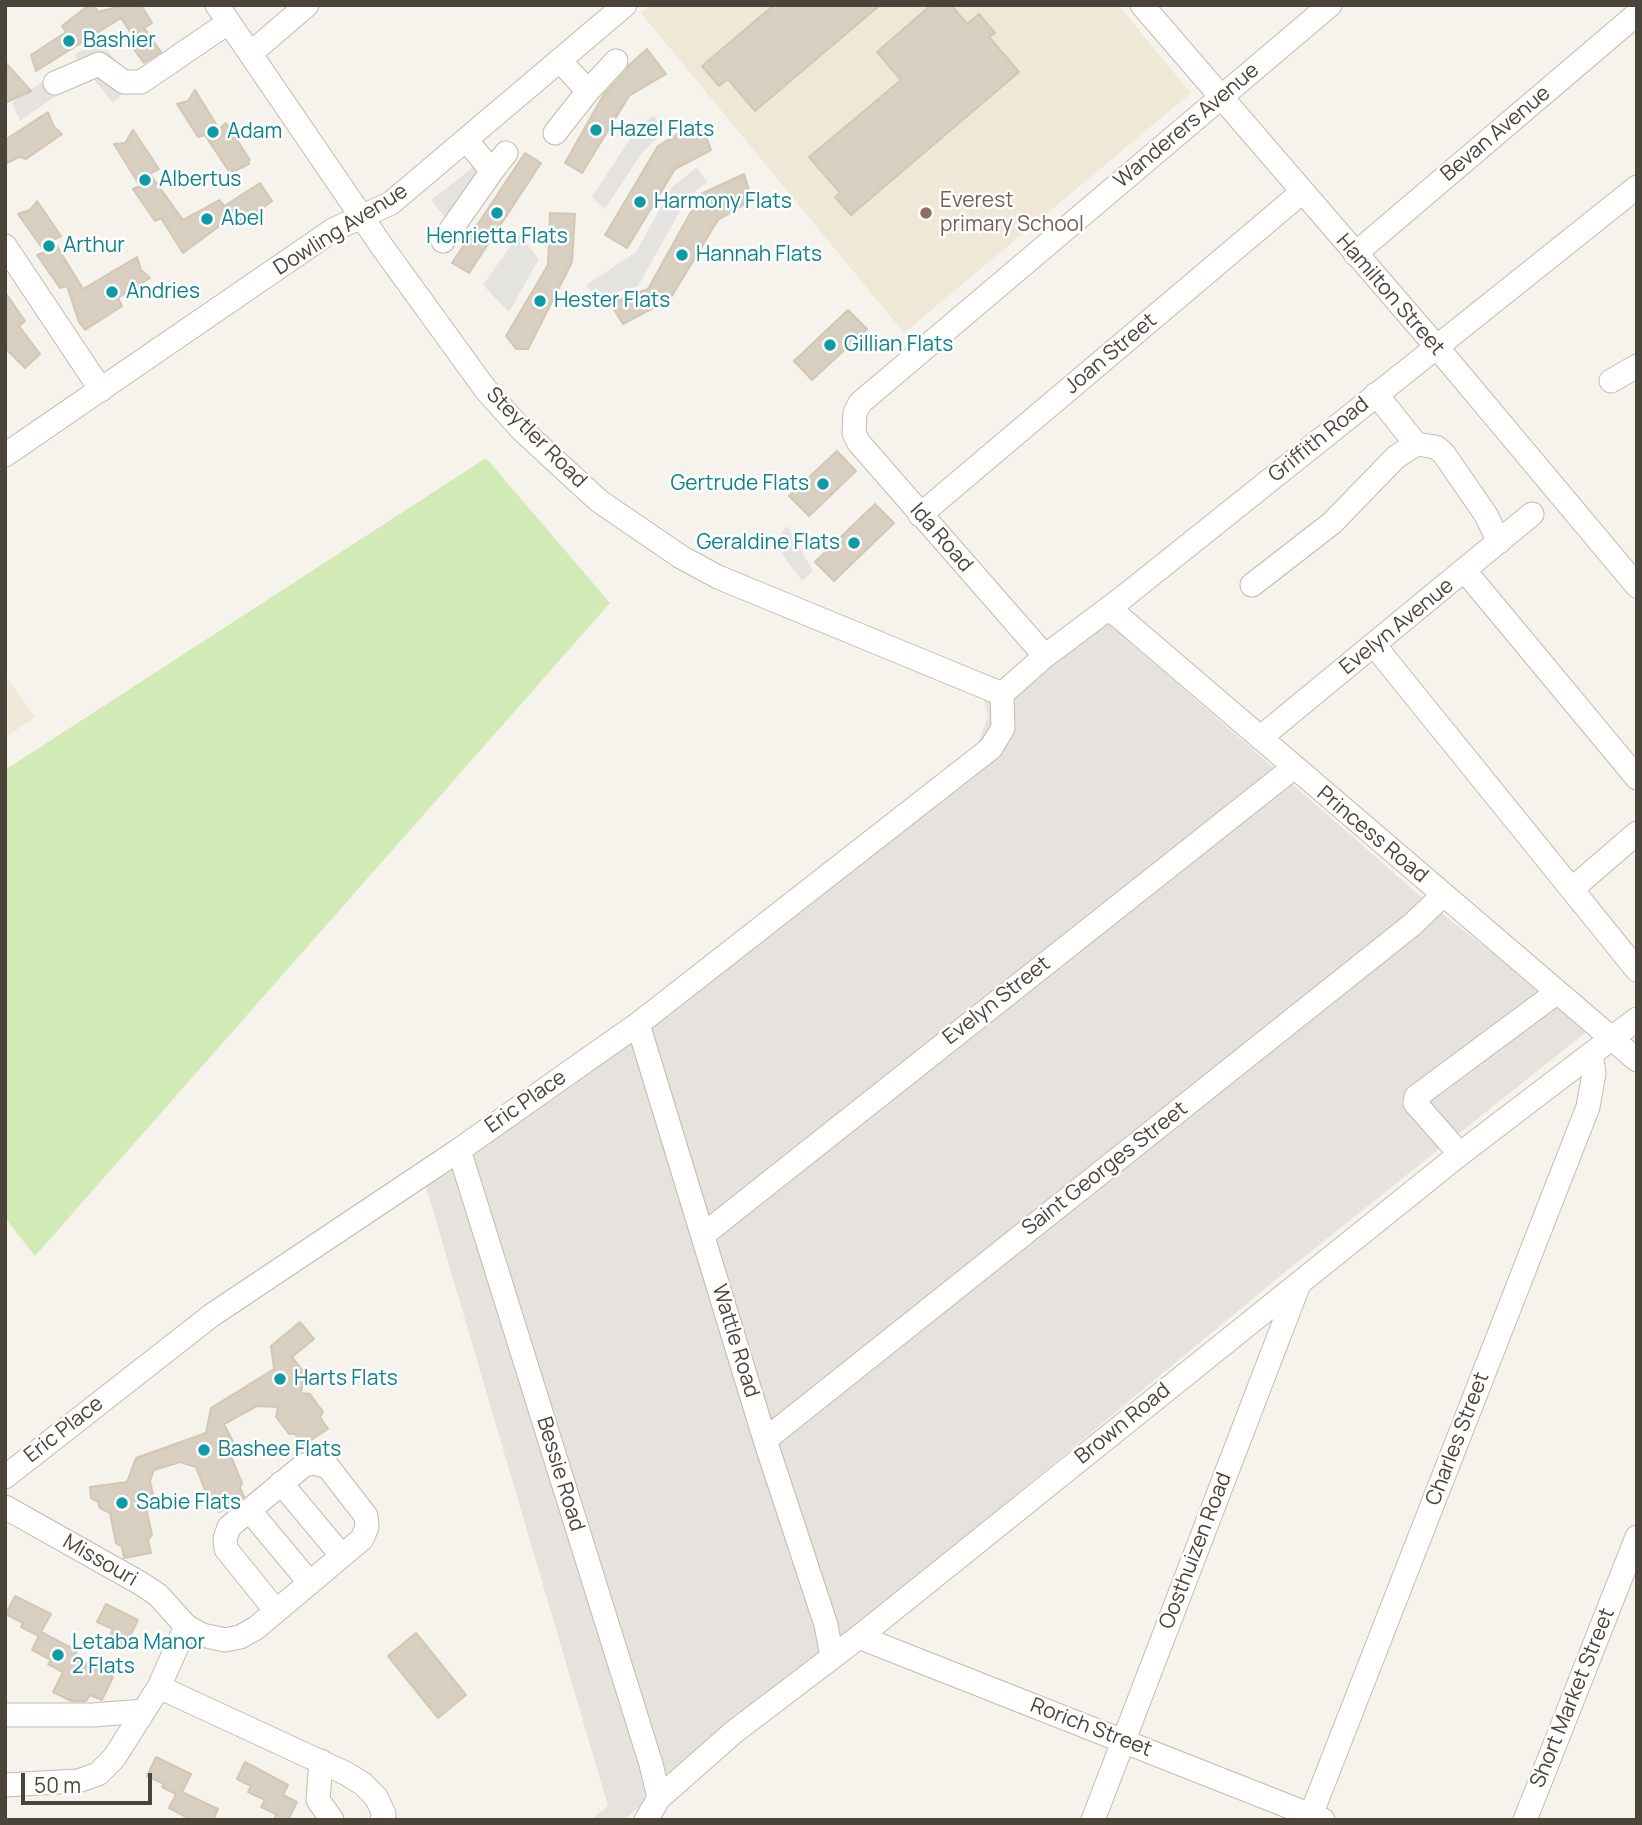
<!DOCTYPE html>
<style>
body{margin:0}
#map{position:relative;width:1642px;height:1825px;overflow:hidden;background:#f6f3ec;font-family:Manrope,sans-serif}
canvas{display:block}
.frame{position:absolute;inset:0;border:7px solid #4b4439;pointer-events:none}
.scale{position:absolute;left:21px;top:1773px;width:131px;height:32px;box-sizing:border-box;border:4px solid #4b4439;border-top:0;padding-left:9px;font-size:21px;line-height:24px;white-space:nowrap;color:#4b4439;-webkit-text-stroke:5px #fff;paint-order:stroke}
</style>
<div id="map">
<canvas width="1642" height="1825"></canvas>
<div class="frame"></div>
<div class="scale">50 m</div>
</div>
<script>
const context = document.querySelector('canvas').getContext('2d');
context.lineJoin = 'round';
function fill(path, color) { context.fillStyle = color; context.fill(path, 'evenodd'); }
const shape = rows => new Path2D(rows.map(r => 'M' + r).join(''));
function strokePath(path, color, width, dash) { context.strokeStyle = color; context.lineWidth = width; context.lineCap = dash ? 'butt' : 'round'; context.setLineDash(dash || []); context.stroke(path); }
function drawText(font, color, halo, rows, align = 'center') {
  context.font = font + ' Manrope,sans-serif'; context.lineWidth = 5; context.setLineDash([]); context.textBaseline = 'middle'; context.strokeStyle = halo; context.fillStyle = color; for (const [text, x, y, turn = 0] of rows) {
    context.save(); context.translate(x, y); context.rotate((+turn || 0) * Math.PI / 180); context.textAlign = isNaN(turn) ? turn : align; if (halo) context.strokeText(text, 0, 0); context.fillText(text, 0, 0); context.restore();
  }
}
fill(shape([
 [1102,618,1426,901,1590,1029,1285,1272,623,1820,590,1820,608,1806,422,1173,969,767,988,717,984,700]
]), '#e6e2dd');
fill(shape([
 [650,5,1118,5,1191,93,904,333,641,13],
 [5,675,35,717,5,738]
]), '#efe8d6');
fill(shape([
 [486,458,610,603,35,1256,5,1218,5,770]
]), '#d2eab5');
fill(shape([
 [99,39,133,83,113,103,74,55],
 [73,61,84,76,20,121,12,103],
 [654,115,663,132,641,154,605,209,592,197,638,127],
 [504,143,450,224,431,200],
 [697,167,707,182,688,197,638,286,599,297,585,286,636,252,672,187],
 [519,234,539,259,509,312,483,285],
 [787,526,813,571,802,581,773,542]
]), '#e5e3e0');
const building = shape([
 [89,5,94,5,98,12,125,5,141,5,152,23,144,28,161,52,144,63,130,44,136,41,121,18,36,71,31,55,66,32,62,26,89,5],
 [774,5,880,5,755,111,728,79,719,86,702,66,774,5],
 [931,5,951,5,967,24,979,14,995,33,989,37,1019,72,851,215,835,197,840,193,809,157,901,80,877,52,931,5],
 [647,49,666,74,629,96,582,173,565,163,604,94,626,71,630,64,647,49],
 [5,62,31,91,5,103,5,62],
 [195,90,219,129,226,123,250,160,248,161,249,164,230,173,205,135,198,137,177,104,188,101,195,90],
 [48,112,54,127,62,134,26,159,19,157,5,164,5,140,48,112],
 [700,120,711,150,675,169,627,248,605,235,658,146,700,120],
 [133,130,159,169,150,174,183,220,219,200,233,216,183,253,161,218,155,221,133,189,140,186,114,144,125,143,133,130],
 [525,153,541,163,469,273,452,263,525,153],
 [744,174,752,200,718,220,670,299,623,324,610,303,648,289,701,194,744,174],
 [260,183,272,201,242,223,226,205,260,183],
 [37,201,61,236,53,240,83,289,137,257,141,270,150,278,118,298,122,306,85,330,79,322,67,286,60,288,37,255,45,252,18,214,30,210,37,201],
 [550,213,575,214,572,262,528,349,516,349,506,336,548,265,550,213],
 [5,292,25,321,19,326,40,354,25,368,5,348,5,292],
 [848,310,867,329,812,380,794,361,848,310],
 [837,451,856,471,809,516,789,496,837,451],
 [875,504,894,523,834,581,815,562,875,504],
 [300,1322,314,1339,292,1357,304,1372,301,1393,310,1394,323,1412,320,1417,328,1429,303,1445,295,1434,289,1434,276,1417,278,1407,257,1406,224,1424,233,1442,230,1454,242,1483,240,1488,244,1497,232,1506,219,1512,213,1500,208,1498,196,1467,180,1462,154,1470,150,1481,153,1494,145,1504,152,1535,148,1540,151,1553,124,1558,122,1547,116,1543,110,1513,100,1508,98,1502,91,1498,90,1487,127,1482,136,1458,206,1433,211,1408,274,1369,271,1346,300,1322],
 [15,1596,51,1614,41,1632,77,1651,74,1658,113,1677,102,1700,90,1695,86,1701,71,1701,53,1692,63,1672,48,1664,51,1660,32,1650,39,1636,21,1627,23,1623,6,1614,15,1596],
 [106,1604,138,1620,123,1650,107,1642,113,1629,97,1622,106,1604],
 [416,1633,466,1695,438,1718,388,1656,416,1633],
 [156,1757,191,1774,182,1792,218,1809,213,1820,192,1820,169,1808,176,1794,162,1787,164,1784,147,1776,156,1757],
 [245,1762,288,1785,283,1795,297,1802,288,1820,274,1820,276,1814,261,1807,265,1800,248,1792,251,1786,237,1779,245,1762]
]);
fill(building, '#d8cfc1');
strokePath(building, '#d3c7b4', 2);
const minor = shape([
 [217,5,383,248,486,390,522,430,599,501,681,557,718,577,1002,694],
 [1142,5,1436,346,1637,586],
 [251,53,307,5],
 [55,83,99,64,124,82,141,82,229,22],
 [588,91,616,61],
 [555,133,588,91,560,61],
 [492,171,506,153],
 [443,241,492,171,467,141],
 [5,246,101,390],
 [1355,254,1637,14],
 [1611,381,1637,366],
 [1376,394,1416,444],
 [5,455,333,230,391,203,625,5],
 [920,515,1301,193],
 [1465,571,1637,778],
 [1252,585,1332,523,1396,457,1416,444,1436,447,1444,454,1486,515,1499,542],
 [1109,608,1637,1060],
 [1374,645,1637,970],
 [1045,656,859,443,854,433,855,413,860,403,1330,5],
 [1002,694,1045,656,1121,599,1637,187],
 [1260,738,1532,514],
 [1572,889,1637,833],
 [638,1024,765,1440,826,1625,832,1657],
 [459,1150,651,1764,659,1798],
 [1460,1154,1415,1103,1416,1097,1556,993],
 [703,1235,1293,768],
 [765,1440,1413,924,1443,895],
 [5,1477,212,1315,459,1150,638,1024,991,748,1003,728,1002,694],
 [281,1483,342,1556],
 [5,1507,140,1583,158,1595,186,1626,202,1635,225,1640,240,1637,256,1628,362,1539,367,1527,366,1516,328,1467,314,1463,304,1465,229,1527,225,1539,226,1549,276,1611],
 [249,1510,310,1583],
 [859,1637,1323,1820],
 [159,1687,347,1774,363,1784,376,1797,384,1814,382,1820],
 [5,1715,93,1715,144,1711],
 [321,1761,318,1800,332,1820],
 [5,1785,78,1781,98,1774,114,1758,159,1687,186,1626],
 [646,1820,659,1798,734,1732,859,1637,1460,1154,1637,1019],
 [1093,1820,1299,1284],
 [1309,1820,1588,1107,1594,1073,1591,1054],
 [1525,1820,1637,1537]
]);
strokePath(minor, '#c2bbae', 25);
strokePath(minor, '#fff', 23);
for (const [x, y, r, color] of [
 [69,41,7,"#0f9aa8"],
 [596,130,7,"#0f9aa8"],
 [213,132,7,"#0f9aa8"],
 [145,180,7,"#0f9aa8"],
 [640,202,7,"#0f9aa8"],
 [497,213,7,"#0f9aa8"],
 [926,213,7,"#8d6e63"],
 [207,219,7,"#0f9aa8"],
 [49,246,7,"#0f9aa8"],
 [682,255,7,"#0f9aa8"],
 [112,292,7,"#0f9aa8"],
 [540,301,7,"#0f9aa8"],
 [830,345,7,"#0f9aa8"],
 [823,484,7,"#0f9aa8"],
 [854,543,7,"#0f9aa8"],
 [280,1379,7,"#0f9aa8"],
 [204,1450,7,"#0f9aa8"],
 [122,1503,7,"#0f9aa8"],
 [58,1655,7,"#0f9aa8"]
]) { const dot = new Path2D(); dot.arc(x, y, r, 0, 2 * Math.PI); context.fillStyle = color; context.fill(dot); strokePath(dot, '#fff', 2.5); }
drawText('21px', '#0d838f', '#fff', [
 ["Bashier",83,41],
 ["Hazel Flats",610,130],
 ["Adam",227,132],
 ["Albertus",159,180],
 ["Harmony Flats",654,202],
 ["Abel",221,219],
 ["Henrietta Flats",497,237,"center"],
 ["Arthur",63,246],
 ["Hannah Flats",696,255],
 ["Andries",126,292],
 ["Hester Flats",554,301],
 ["Gillian Flats",844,345],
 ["Gertrude Flats",809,484,"right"],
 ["Geraldine Flats",840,543,"right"],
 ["Harts Flats",294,1379],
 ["Bashee Flats",218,1450],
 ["Sabie Flats",136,1503],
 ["Letaba Manor",72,1643],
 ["2 Flats",72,1667]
], 'left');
drawText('21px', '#4b4439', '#fff', [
 ["Wanderers Avenue",1187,126,-40],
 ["Bevan Avenue",1496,134,-40],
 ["Dowling Avenue",341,230,-32],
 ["Hamilton Street",1390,295,49],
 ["Joan Street",1111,354,-40],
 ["Steytler Road",536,438,45],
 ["Griffith Road",1319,440,-39],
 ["Ida Road",941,538,49],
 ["Evelyn Avenue",1397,627,-39],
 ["Princess Road",1372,835,40],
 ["Evelyn Street",997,1001,-38],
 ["Eric Place",526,1102,-35],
 ["Saint Georges Street",1105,1169,-38],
 ["Wattle Road",735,1341,73],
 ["Brown Road",1123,1424,-39],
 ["Eric Place",64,1430,-38],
 ["Charles Street",1458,1439,-69],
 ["Bessie Road",560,1474,73],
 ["Oosthuizen Road",1196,1551,-69],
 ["Missouri",100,1561,30],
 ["Short Market Street",1573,1698,-68],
 ["Rorich Street",1091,1728,21]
]);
drawText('21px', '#785e54', '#fff', [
 ["Everest",940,201],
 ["primary School",940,225]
], 'left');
</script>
